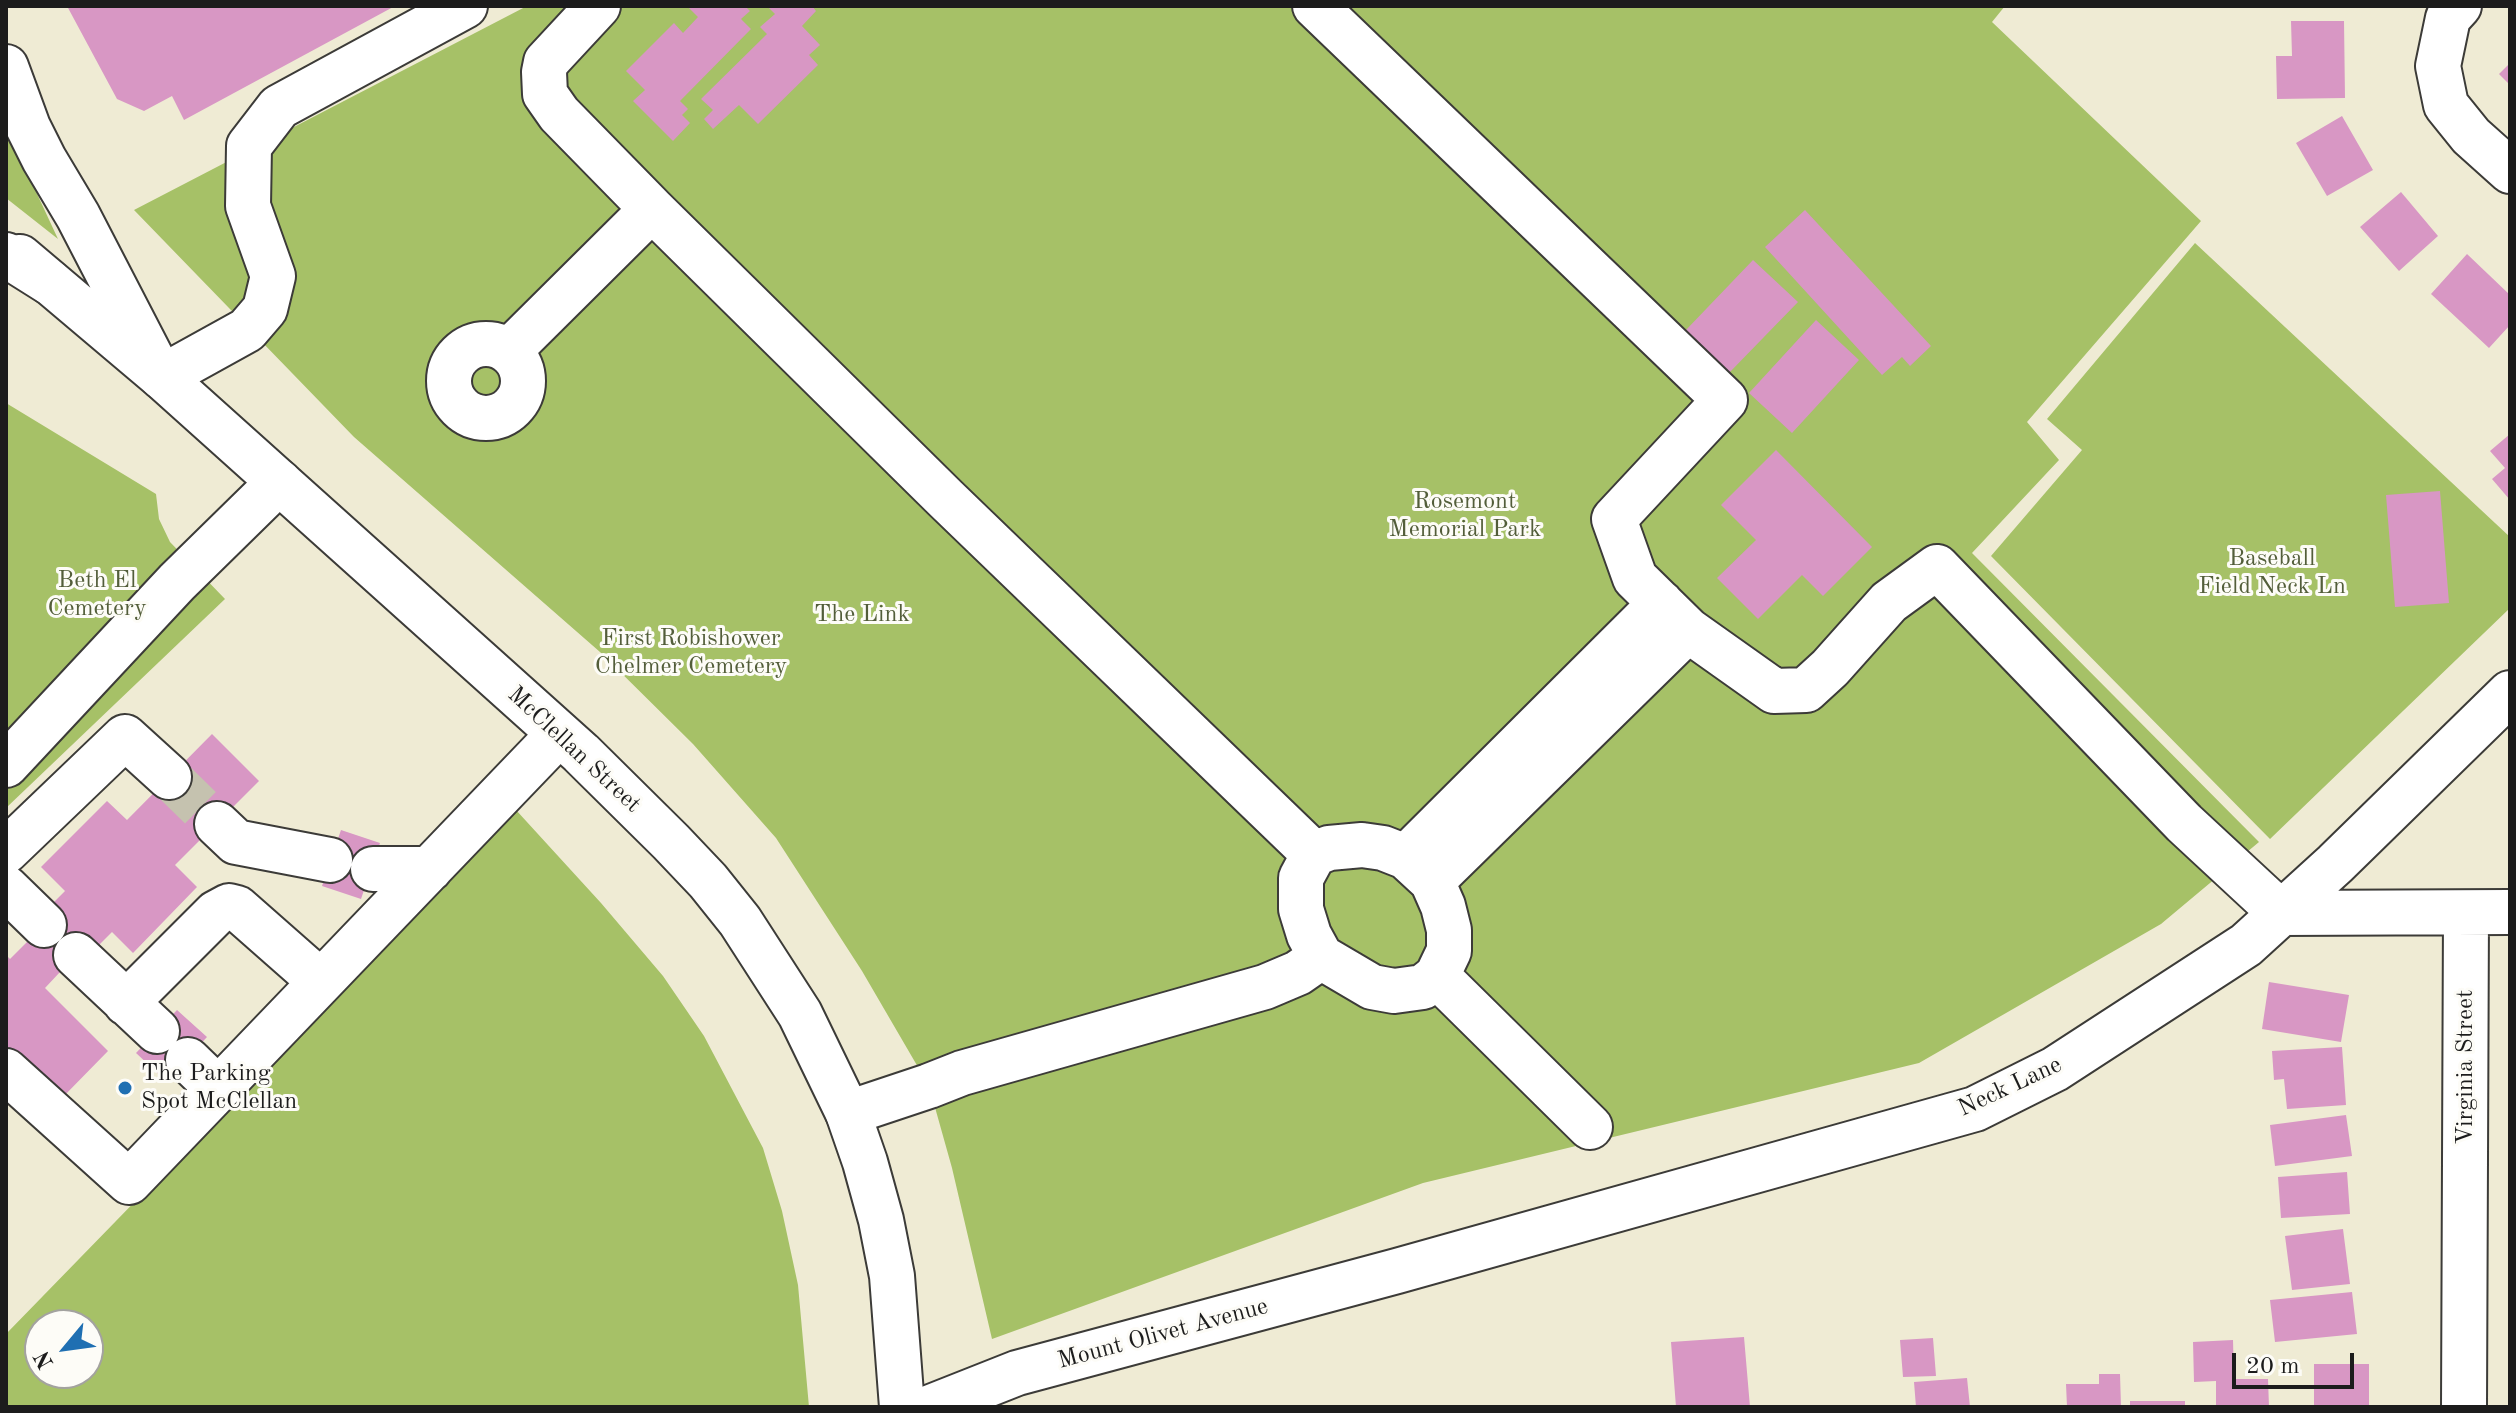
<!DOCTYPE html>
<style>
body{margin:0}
#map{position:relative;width:2516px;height:1413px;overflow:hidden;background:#efebd4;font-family:"Old Standard TT",serif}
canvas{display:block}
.frame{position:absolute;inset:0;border:8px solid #1c1c1c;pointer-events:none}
.north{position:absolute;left:24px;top:1309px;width:80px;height:80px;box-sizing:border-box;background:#fdfcf7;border:2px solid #a3a29f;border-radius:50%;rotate:241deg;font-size:22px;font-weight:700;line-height:32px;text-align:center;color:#1c1c1c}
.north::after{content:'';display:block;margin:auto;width:28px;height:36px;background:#1f6fb2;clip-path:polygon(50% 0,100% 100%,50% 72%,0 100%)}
.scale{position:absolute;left:2232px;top:1353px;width:122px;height:36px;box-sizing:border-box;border:4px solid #1c1c1c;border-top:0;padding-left:10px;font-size:24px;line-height:28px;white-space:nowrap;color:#1c1c1c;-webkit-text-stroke:6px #fdfcf7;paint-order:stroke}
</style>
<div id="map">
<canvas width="2516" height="1413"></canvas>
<div class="frame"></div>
<div class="north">N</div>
<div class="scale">20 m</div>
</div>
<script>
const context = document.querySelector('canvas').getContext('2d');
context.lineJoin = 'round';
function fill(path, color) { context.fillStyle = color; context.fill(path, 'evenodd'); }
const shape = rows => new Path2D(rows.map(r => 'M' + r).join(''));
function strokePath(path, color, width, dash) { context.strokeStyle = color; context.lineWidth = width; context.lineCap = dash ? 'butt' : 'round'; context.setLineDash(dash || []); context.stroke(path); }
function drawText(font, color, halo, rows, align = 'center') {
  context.font = font + ' "Old Standard TT",serif'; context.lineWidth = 6; context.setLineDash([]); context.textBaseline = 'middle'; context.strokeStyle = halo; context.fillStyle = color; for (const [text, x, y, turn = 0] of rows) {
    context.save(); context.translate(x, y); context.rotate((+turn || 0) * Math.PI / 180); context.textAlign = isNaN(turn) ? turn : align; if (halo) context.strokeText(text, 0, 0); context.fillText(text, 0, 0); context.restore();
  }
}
fill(shape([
 [527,6,2005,6,1992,22,2201,221,2027,422,2059,460,1972,553,2259,842,2161,924,1919,1063,1423,1183,992,1339,952,1168,929,1086,862,971,776,838,693,744,600,652,354,437,134,210],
 [6,127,58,239,6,198],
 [2195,243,2510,537,2510,608,2270,839,1991,556,2082,450,2047,419],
 [6,403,156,494,159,519,170,542,225,599,6,808],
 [516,810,601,903,663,976,704,1036,763,1148,782,1211,798,1285,809,1407,6,1407,6,1334],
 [40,1325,88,1325,88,1373,40,1373]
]), '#a6c167');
fill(shape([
 [67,6,395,6,184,120,172,96,144,111,117,99],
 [691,6,745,6,750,11,741,19,751,29,680,101,688,109,682,115,690,123,673,141,633,101,645,90,626,71,674,23,683,33,698,17,689,8],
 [767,6,812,6,816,11,802,26,820,45,809,55,818,65,758,124,739,105,713,129,704,119,713,110,701,99,767,34,760,27,775,14],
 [2291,21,2344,21,2345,98,2277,99,2276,56,2292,56],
 [2510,63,2510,85,2499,74],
 [2342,116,2373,170,2327,196,2296,143],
 [2401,192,2438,236,2399,271,2360,227],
 [1805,210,1931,346,1910,366,1902,357,1882,375,1765,247],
 [2467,254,2510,295,2510,325,2489,348,2431,294],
 [1753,260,1798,302,1729,373,1685,331],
 [1816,320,1859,360,1792,433,1749,393],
 [2510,434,2510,500,2492,479,2505,468,2490,451],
 [1776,450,1872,547,1823,596,1802,575,1758,619,1717,578,1756,540,1721,505],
 [2440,491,2449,603,2395,607,2386,495],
 [212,734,259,781,175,865,197,887,133,953,112,932,95,949,76,955,45,988,108,1051,61,1099,6,1045,6,955,10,959,57,912,50,906,65,891,41,867,107,801,127,820],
 [341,830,380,843,361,899,322,886],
 [2269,982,2349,995,2341,1042,2262,1029],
 [177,1010,207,1037,166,1081,136,1053],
 [2342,1047,2346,1105,2287,1109,2284,1079,2274,1080,2272,1051],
 [2346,1115,2352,1156,2275,1166,2270,1125],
 [2347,1172,2350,1214,2281,1218,2278,1177],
 [2343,1229,2350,1284,2292,1290,2285,1236],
 [2352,1292,2357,1334,2275,1342,2270,1300],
 [1744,1337,1750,1407,1676,1407,1671,1342],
 [1933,1338,1936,1376,1903,1377,1900,1340],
 [2233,1340,2234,1379,2268,1379,2269,1407,2216,1407,2216,1381,2194,1382,2193,1342],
 [2314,1364,2369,1364,2369,1407,2314,1407],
 [2099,1374,2120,1374,2121,1407,2067,1407,2066,1384,2099,1384],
 [1967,1378,1970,1407,1916,1407,1914,1382],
 [2130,1401,2185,1401,2185,1407,2130,1407]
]), '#d897c4');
strokePath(shape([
 [169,777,217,824]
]), '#c5c2af', 44, [44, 22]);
const minor = shape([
 [1315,6,1725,400,1614,519,1635,578,1688,630],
 [2459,6,2448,18,2438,66,2446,105,2471,136,2510,171],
 [652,209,945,498,1314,854],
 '449 381a37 37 0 1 1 74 0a37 37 0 1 1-74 0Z',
 [509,351,652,209,559,114,545,94,544,72,546,62,598,6],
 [162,377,247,330,265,309,273,276,248,206,249,146,279,107,465,6],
 [6,765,177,582,279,482],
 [217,824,236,842,330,860],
 [1362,845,1383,848,1406,857,1432,881,1443,906,1449,930,1449,951,1437,976,1423,987,1394,991,1372,987,1321,957,1309,935,1301,909,1301,878,1314,854,1329,848,1362,845],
 [6,851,125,737,169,777],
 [1406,857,1661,603],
 [373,869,430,869],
 [1432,881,1688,630,1774,691,1806,690,1830,668,1889,602,1937,567,2184,823,2281,913,2510,912],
 [6,888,44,925],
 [76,955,157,1031],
 [1437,976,1590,1127],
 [126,1003,216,913,229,906,237,908,321,982],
 [188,1060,218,1089],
 [6,1071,129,1182,559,734],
 [848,1113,929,1086,962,1073,1265,987,1298,973,1321,957],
 [931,1407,1017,1373,1397,1271,1975,1109,2055,1069,2246,945,2335,864,2510,693],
 [2464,1407,2466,913]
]);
const major = shape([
 [6,67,28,127,44,159,78,216,151,357],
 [20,257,162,377,581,753,671,842,708,881,740,921,800,1014,848,1113,865,1162,881,1220,892,1276,902,1407]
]);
const highway = shape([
 [6,255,49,282]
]);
strokePath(minor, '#3c3b38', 48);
strokePath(major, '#3c3b38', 48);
strokePath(highway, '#3c3b38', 48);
strokePath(minor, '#fff', 44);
strokePath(major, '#fff', 44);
strokePath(highway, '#fff', 44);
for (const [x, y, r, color] of [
 [125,1088,8,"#1f6fb2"]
]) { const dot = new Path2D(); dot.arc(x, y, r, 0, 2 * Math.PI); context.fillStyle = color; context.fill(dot); strokePath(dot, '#fdfcf7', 3); }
drawText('24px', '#535e3a', '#fdfcf7', [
 ["Rosemont",1465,502],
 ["Memorial Park",1465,530],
 ["Baseball",2272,559],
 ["Field Neck Ln",2272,587],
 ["Beth El",97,581],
 ["Cemetery",97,609],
 ["The Link",862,615],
 ["First Robishower",691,639],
 ["Chelmer Cemetery",691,667]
]);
drawText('24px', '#1c1c1c', '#fdfcf7', [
 ["McClellan Street",574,750,43],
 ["Virginia Street",2466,1067,-90],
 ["Neck Lane",2010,1087,-25],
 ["Mount Olivet Avenue",1163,1334,-15]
]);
drawText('24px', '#1c1c1c', '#fdfcf7', [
 ["The Parking",141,1074],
 ["Spot McClellan",141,1102]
], 'left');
</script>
